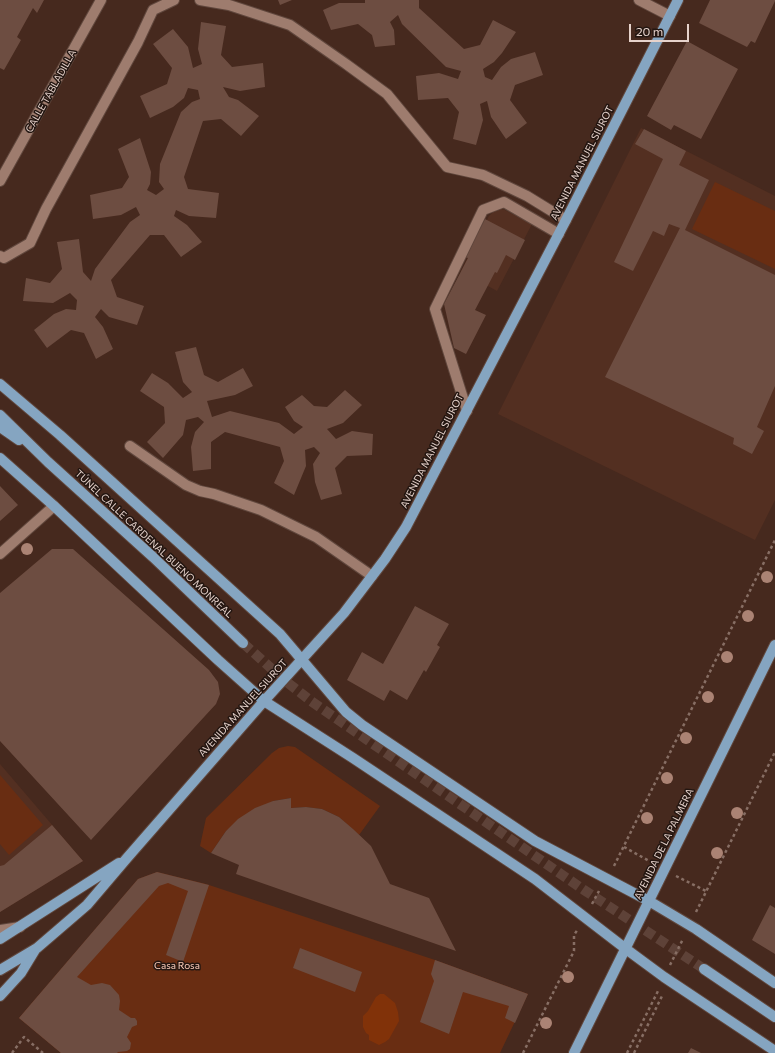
<!DOCTYPE html>
<meta charset="utf-8">
<style>
body{margin:0}
#map{position:relative;width:775px;height:1053px;overflow:hidden;background:#46291e;font-family:Commissioner,sans-serif}
canvas{display:block}
.scale{position:absolute;left:629px;top:24px;width:60px;height:18px;box-sizing:border-box;border:2px solid #e7d3cc;border-top:0;padding-left:5px;font-size:12px;line-height:14px;white-space:nowrap;color:#e7d3cc;-webkit-text-stroke:3px #231611;paint-order:stroke}
</style>
<div id="map">
<canvas width="775" height="1053"></canvas>
<div class="scale">20 m</div>
</div>
<script>
const context = document.querySelector('canvas').getContext('2d');
context.lineJoin = 'round';
function fill(path, color) { context.fillStyle = color; context.fill(path, 'evenodd'); }
const shape = rows => new Path2D(rows.map(r => 'M' + r).join(''));
function strokePath(path, color, width, dash) { context.strokeStyle = color; context.lineWidth = width; context.lineCap = dash ? 'butt' : 'round'; context.setLineDash(dash || []); context.stroke(path); }
function drawText(font, color, halo, rows, align = 'center') {
  context.font = font + ' Commissioner,sans-serif'; context.lineWidth = 3; context.setLineDash([]); context.textBaseline = 'middle'; context.strokeStyle = halo; context.fillStyle = color; for (const [text, x, y, turn = 0] of rows) {
    context.save(); context.translate(x, y); context.rotate((+turn || 0) * Math.PI / 180); context.textAlign = isNaN(turn) ? turn : align; if (halo) context.strokeText(text, 0, 0); context.fillText(text, 0, 0); context.restore();
  }
}
fill(shape([
 [641,128,775,196,775,500,755,540,498,414],
 [503,209,532,224,497,291,461,271,489,216,495,210],
 [0,764,83,861,0,912]
]), '#532f21');
fill(shape([
 [715,182,775,211,775,269,692,229],
 [288,746,295,747,380,806,359,835,339,817,322,809,306,807,291,808,291,798,273,801,226,831,211,853,200,846,206,818,272,753,279,748],
 [0,775,43,825,9,855,0,844],
 [157,872,206,884,435,960,528,994,500,1053,61,1053,19,1018,138,879]
]), '#692d12');
fill(shape([
 [380,994,384,994,395,1003,398,1012,399,1021,389,1039,385,1042,379,1045,369,1040,369,1035,366,1033,363,1027,363,1016,368,1011,376,997]
]), '#813209');
fill(shape([
 [0,0,44,0,37,13,33,8,17,37,21,40,4,70,0,68],
 [278,0,292,0,280,5],
 [365,0,419,0,419,8,464,49,480,45,493,20,516,32,502,53,494,62,483,69,485,77,492,80,501,67,511,59,535,52,543,75,515,85,510,100,527,123,506,139,491,117,487,101,480,104,483,120,476,145,453,139,459,112,448,98,418,100,416,76,439,73,458,79,461,71,446,67,402,24,398,15,390,22,394,30,395,45,375,47,372,35,358,24,331,30,323,10,339,3,365,3],
 [710,0,775,0,775,1,755,43,751,41,747,47,699,23],
 [201,22,226,26,221,55,232,67,263,63,265,87,240,91,223,87,229,97,238,100,259,116,241,136,221,119,203,121,184,177,188,189,219,193,216,218,189,216,176,210,174,216,187,225,202,242,181,257,164,235,150,235,111,280,117,297,144,306,137,325,109,317,101,309,95,317,103,327,113,349,96,359,84,333,71,330,47,348,34,330,54,314,66,309,76,310,77,300,70,293,53,303,23,301,26,278,50,283,62,269,57,242,79,239,83,272,91,281,95,269,130,222,140,215,136,207,121,215,93,219,90,195,122,188,129,177,118,149,140,138,151,172,150,184,147,190,156,195,164,189,159,182,160,164,181,112,192,102,200,99,198,90,188,88,184,98,173,107,150,118,140,96,167,84,172,68,153,44,173,29,188,47,193,68,202,64,198,49],
 [687,41,738,69,701,139,674,125,671,130,647,116],
 [644,129,686,151,679,165,709,180,685,230,775,275,775,386,757,427,764,431,752,454,733,444,734,438,605,377,680,228,669,224,664,236,653,231,633,271,614,262,663,159,635,144],
 [485,219,525,240,515,260,506,255,497,273,495,272,475,310,486,315,466,354,454,348,444,304,468,258,465,257],
 [196,347,204,375,218,382,243,368,253,386,235,395,207,401,212,417,230,411,279,423,294,434,303,427,294,421,285,407,302,395,314,406,327,407,345,390,362,405,343,423,327,429,336,439,352,431,373,434,372,455,347,456,335,468,342,494,321,500,315,482,313,464,320,453,314,447,305,450,306,466,294,495,274,483,284,461,280,447,225,432,211,442,211,469,193,471,191,447,195,432,204,422,198,417,186,420,183,435,163,458,147,442,165,423,164,407,140,391,152,373,168,383,183,398,192,392,183,382,175,352],
 [0,486,18,505,0,521],
 [52,549,73,549,209,670,218,682,220,694,216,704,91,840,0,741,0,593],
 [415,606,449,624,437,645,440,647,426,672,424,670,407,700,390,690,384,701,347,680,362,652,383,664],
 [291,798,291,808,306,807,322,809,339,817,353,829,371,846,390,884,429,898,456,951,236,874,239,865,211,853,226,831,238,819,255,808,273,801],
 [52,825,83,861,0,912,0,866,4,865],
 [157,872,209,885,183,962,166,955,188,891,168,883,159,886,77,977,91,985,102,983,110,985,119,995,120,1001,119,1010,131,1018,135,1018,137,1021,137,1025,132,1027,127,1037,131,1043,130,1049,127,1051,118,1052,117,1053,61,1053,19,1018,138,879],
 [770,905,775,908,775,954,752,940],
 [300,948,362,972,355,992,293,968],
 [435,960,528,994,515,1023,505,1018,509,1006,463,992,449,1034,420,1022,434,981,431,974],
 [691,1048,701,1053,688,1053]
]), '#6d4d41');
strokePath(shape([
 [243,643,283,679,311,701,584,890,704,969]
]), '#5e4238', 10, [10, 5]);
const minor = shape([
 [200,0,229,5,290,25,346,64,387,94,447,167,483,175,527,196,566,220],
 [639,0,670,16],
 [0,181,101,0],
 [0,256,4,258,30,243,46,209,138,42,153,10,174,0],
 [467,411,435,309,483,210,504,202,559,234],
 [130,446,186,485,200,491,214,494,261,510,316,537,372,576],
 [0,554,54,506],
 [0,930,20,927]
]);
const major = shape([
 [0,384,60,435,280,634,346,712,362,725,535,841,649,901,696,929,775,983],
 [0,415,48,462,153,557,243,643],
 [0,427,19,440],
 [0,458,54,506,218,660,264,701,353,758,535,879,626,949,664,977,775,1051],
 [0,939,119,863],
 [704,969,775,1017],
 [0,970,37,948,87,905,127,858,264,701,344,613,385,559,406,527,566,220,678,0],
 [0,996,21,973,35,950],
 [574,1053,775,645]
]);
strokePath(minor, '#60473d', 12);
strokePath(major, '#60473d', 12);
strokePath(shape([
 [624,847,651,862],
 [614,866,775,540],
 [676,876,706,891],
 [592,904,599,891],
 [696,912,775,752],
 [670,965,683,939],
 [12,1053,24,1037,43,1053],
 [523,1053,574,951,574,935,578,929],
 [627,1053,658,991],
 [634,1053,663,994]
]), '#876e64', 2.5, [3, 3]);
strokePath(minor, '#9e7c6e', 10);
strokePath(major, '#85a5c1', 10);
context.fillStyle = '#ab8374';
for (const [x, y] of [
 [27,549],
 [767,577],
 [748,616],
 [727,657],
 [708,697],
 [686,738],
 [667,778],
 [737,813],
 [647,818],
 [717,853],
 [568,977],
 [546,1023]
]) { context.beginPath(); context.arc(x, y, 6, 0, 2 * Math.PI); context.fill(); }
drawText('10px', '#e7d3cc', '#231611', [
 ["CALLE TABLADILLA",51,91,-61],
 ["AVENIDA MANUEL SIUROT",582,163,-63],
 ["AVENIDA MANUEL SIUROT",432,451,-63],
 ["TÚNEL CALLE CARDENAL BUENO MONREAL",154,544,43],
 ["AVENIDA MANUEL SIUROT",243,708,-48],
 ["AVENIDA DE LA PALMERA",664,844,-64]
]);
drawText('10px', '#fdcdba', '#231611', [
 ["Casa Rosa",177,966]
]);
</script>
